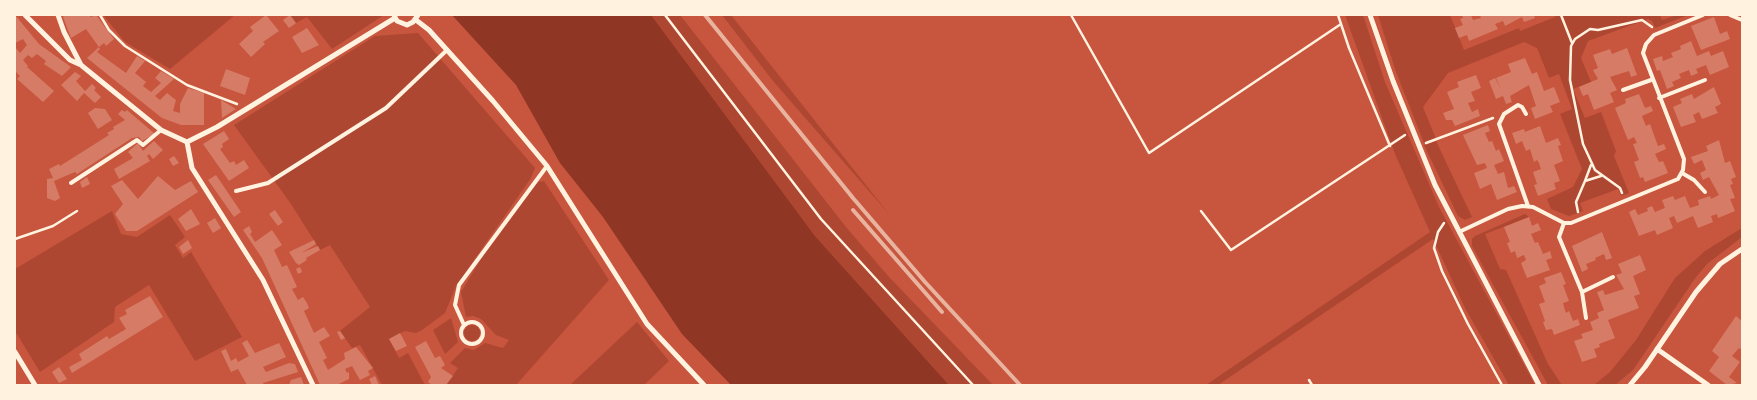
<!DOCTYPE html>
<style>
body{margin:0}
#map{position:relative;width:1757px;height:400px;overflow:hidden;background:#c8553d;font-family:Ubuntu,sans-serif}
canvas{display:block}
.frame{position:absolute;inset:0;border:16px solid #fff3e0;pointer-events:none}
</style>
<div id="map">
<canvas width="1757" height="400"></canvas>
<div class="frame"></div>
</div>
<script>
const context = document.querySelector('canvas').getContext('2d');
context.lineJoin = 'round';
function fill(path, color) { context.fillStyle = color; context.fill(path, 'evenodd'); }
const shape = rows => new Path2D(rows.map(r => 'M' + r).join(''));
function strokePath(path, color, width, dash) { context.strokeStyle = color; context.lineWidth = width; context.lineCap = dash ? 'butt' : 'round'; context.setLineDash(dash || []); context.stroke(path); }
fill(shape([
 [103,15,235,15,170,69,125,42],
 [290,15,384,15,332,49,307,17,296,23],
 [651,15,680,15,846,227,889,277,993,385,949,385,815,236],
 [722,15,731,15,889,214,773,81],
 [1345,15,1363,15,1385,82,1439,207,1535,385,1509,385,1466,310,1433,239,1218,385,1206,385,1430,232,1395,154],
 [1378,15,1450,15,1464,50,1519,28,1520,31,1555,17,1555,15,1660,15,1662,20,1677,15,1688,15,1655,28,1652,21,1648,19,1588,41,1581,58,1591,82,1573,89,1585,118,1601,112,1616,151,1614,156,1629,193,1621,196,1618,189,1580,203,1583,211,1569,216,1551,209,1547,199,1573,187,1582,169,1560,114,1572,109,1559,74,1549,78,1537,48,1524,42,1448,73,1423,107,1436,139,1424,143,1396,72],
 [418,33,535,168,531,178,456,286,445,313,422,330,416,333,405,331,389,339,399,358,408,353,425,385,382,385,360,345,352,348,340,331,370,307,330,245,320,250,291,204,234,125,375,36],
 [1436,141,1472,217,1465,220,1458,216,1424,145],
 [544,181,609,280,516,385,446,385,458,368,450,363,465,348,474,350,485,343,503,348,509,340,496,335,481,319,473,316,466,317,461,292,481,259,538,182],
 [112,211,121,234,137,237,170,215,185,237,175,245,183,258,191,252,242,337,195,361,149,285,115,307,114,322,40,372,15,331,15,269],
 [1525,214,1529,217,1485,234,1500,269,1506,270,1548,364,1562,385,1548,385,1472,246,1472,239,1475,236],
 [1742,228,1742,237,1707,264,1696,277,1633,370,1615,385,1594,385,1610,372,1636,340,1675,278,1705,251],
 [451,318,458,342,445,354,433,330],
 [637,322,669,361,644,385,570,385],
 '464 333a8 8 0 1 1 16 0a8 8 0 1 1-16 0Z'
]), '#ae4732');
fill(shape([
 [452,15,651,15,815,236,949,385,731,385,682,334,603,217,560,163,516,85]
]), '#8f3625');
fill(shape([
 [15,15,39,44,71,67,62,76,44,64,46,61,37,54,32,58,28,55,23,60,28,66,27,67,54,91,43,102,17,79,20,76,15,71,15,47,20,53,27,45,23,39,15,43],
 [65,15,89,15,91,17,96,15,114,39,106,46,104,43,99,47,86,29,71,38,63,17],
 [266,15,279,31,263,42,265,44,251,57,239,44,253,31,250,27],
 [290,15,296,23,289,28,283,20],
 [1462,15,1471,15,1473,20,1481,18,1480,15,1534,15,1535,18,1524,22,1522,17,1505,26,1503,21,1495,24,1498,29,1469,41,1467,35,1459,38,1455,28,1463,25,1460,19,1463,18],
 [1714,17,1720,34,1727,31,1730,39,1701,50,1691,26],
 [307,28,319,45,302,53,292,37],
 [1691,41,1697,56,1709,51,1711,56,1723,51,1729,67,1710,75,1706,65,1696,69,1698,73,1691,76,1689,70,1679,74,1681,78,1672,82,1674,86,1667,89,1660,70,1657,71,1653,59,1662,56,1663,61,1673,57,1671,53,1681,49,1680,46],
 [99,47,100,49,97,52,126,73,137,56,145,61,135,73,146,82,143,86,151,92,161,83,155,78,161,71,174,79,155,96,160,100,167,93,176,100,173,111,180,113,180,104,188,88,204,93,204,125,181,125,162,118,87,58],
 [1627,48,1637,75,1631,77,1629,71,1610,77,1617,90,1610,93,1614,102,1594,110,1588,94,1583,96,1579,87,1598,79,1593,70,1598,68,1593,55,1610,49,1612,54],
 [1525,58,1532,74,1537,72,1544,91,1554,87,1560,102,1550,106,1553,112,1535,119,1531,108,1536,106,1529,85,1510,96,1512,102,1506,104,1503,96,1496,99,1489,81,1495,78,1501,89,1496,78,1511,72,1508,64],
 [226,69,250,78,245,95,220,86],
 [75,72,81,76,76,81,85,91,92,84,96,88,94,90,101,97,95,103,84,93,77,101,61,85],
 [1476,75,1481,88,1471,92,1475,101,1468,103,1472,112,1478,109,1480,116,1455,126,1452,120,1446,120,1443,113,1454,109,1447,92,1459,87,1457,82],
 [1714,87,1721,104,1715,107,1718,113,1702,119,1699,112,1693,115,1696,122,1681,127,1673,107,1682,103,1680,99,1692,94,1694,99],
 [1639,94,1645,108,1651,106,1653,111,1642,116,1646,126,1650,124,1658,146,1664,144,1666,149,1655,154,1659,162,1663,161,1668,173,1645,182,1643,177,1640,178,1634,162,1639,160,1633,144,1637,143,1634,137,1628,140,1615,108,1626,103,1625,99],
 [221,100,236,109,222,118],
 [95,108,105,109,112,120,98,129,88,113],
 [122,110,125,112,127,110,155,134,142,141,139,137,132,138,77,174,75,172,54,181,60,198,55,201,47,198,47,179,53,178,49,169,59,164,60,166,109,135,107,133,114,129,113,127,125,120,118,114],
 [1488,125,1490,131,1485,133,1489,142,1492,141,1496,151,1499,149,1504,161,1494,165,1498,174,1504,172,1508,188,1514,186,1517,192,1497,200,1491,184,1480,189,1474,173,1487,168,1485,163,1477,165,1463,135],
 [1540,126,1546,143,1558,138,1561,145,1558,146,1563,161,1554,165,1560,181,1554,183,1556,189,1538,196,1534,185,1537,184,1533,172,1541,169,1539,163,1537,160,1534,162,1530,149,1526,151,1522,141,1516,144,1512,133,1524,129,1525,132],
 [224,131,229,139,222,144,223,147,220,149,230,163,234,161,236,165,244,160,249,168,229,181,203,144],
 [1719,140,1725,163,1730,161,1736,177,1731,179,1733,184,1730,185,1735,198,1730,199,1735,211,1718,218,1717,214,1711,216,1713,222,1698,228,1693,216,1677,223,1674,216,1669,218,1673,228,1657,235,1655,230,1639,236,1629,212,1635,209,1638,215,1648,211,1647,208,1652,206,1655,212,1665,208,1662,200,1673,196,1675,200,1685,196,1690,208,1699,205,1698,200,1710,196,1711,199,1719,195,1709,177,1703,180,1700,173,1706,170,1702,160,1694,164,1691,157,1708,151,1706,146],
 [154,141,163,150,153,159,149,154,147,156,150,161,119,179,114,169,133,158,128,152,138,143,143,151],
 [174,156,179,163,173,166,169,159],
 [216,175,241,212,234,217,208,180],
 [158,176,175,190,191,181,198,192,137,231,126,231,115,214,123,204,111,186,122,180,138,199],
 [87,177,90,184,82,188,80,182],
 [191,209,200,224,186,231,178,219],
 [275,210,283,222,278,226,269,214],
 [1529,217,1532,226,1538,223,1541,230,1531,234,1535,243,1538,242,1543,254,1550,251,1552,258,1546,260,1550,270,1527,278,1521,263,1526,260,1524,255,1517,258,1515,251,1511,253,1507,243,1510,242,1504,227],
 [215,218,221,228,213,233,207,223],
 [249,226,252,232,250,234,255,242,272,230,282,245,274,250,282,267,287,265,297,287,292,289,298,300,303,297,307,303,309,308,304,311,314,333,324,327,330,336,319,342,327,358,323,360,328,370,345,359,344,353,356,347,373,368,368,371,370,375,360,380,352,366,345,369,347,373,349,372,349,379,337,385,320,385,262,258,243,230],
 [1602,232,1612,258,1606,260,1604,254,1595,258,1596,260,1586,264,1588,269,1582,272,1572,246],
 [188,240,192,248,183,254,179,247],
 [314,240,316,244,301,253,318,246,320,250,306,258,307,260,299,265,296,263,289,252],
 [1640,255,1646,270,1633,276,1640,294,1634,296,1639,308,1608,320,1615,338,1599,344,1600,347,1594,349,1597,357,1582,362,1574,341,1583,338,1581,334,1593,330,1590,322,1599,318,1597,313,1604,310,1597,292,1603,290,1605,295,1624,289,1616,275,1622,273,1618,264],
 [300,267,302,272,298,274,296,269],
 [1561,272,1566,284,1563,285,1569,301,1563,303,1564,307,1566,313,1569,311,1573,321,1578,319,1580,325,1554,335,1552,329,1546,330,1543,322,1545,321,1539,304,1545,302,1539,286,1546,283,1544,278],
 [150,296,163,317,72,373,69,367,82,360,79,354,107,336,109,339,126,329,119,318,127,314,125,310],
 [1736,316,1742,321,1742,350,1739,348,1732,356,1740,362,1729,377,1737,383,1727,385,1709,371,1719,357,1712,351],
 [340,331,345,338,341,340,337,332],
 [400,333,407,346,396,351,389,339],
 [247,340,255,353,279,343,286,357,263,367,266,372,289,363,295,364,298,372,263,383,264,385,247,385,238,369,231,372,221,351,226,349,231,361,236,358,238,362,249,356,242,343],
 [426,341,435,358,440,356,445,365,441,368,453,376,446,385,432,385,428,382,431,377,415,347],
 [59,367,67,379,59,383,52,372],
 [375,376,379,385,372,385,369,379],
 [301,377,304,385,289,385,291,380]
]), '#d67c66');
strokePath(shape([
 [100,15,109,30,125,46,187,85,237,104],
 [665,15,821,219,973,385],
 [1071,15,1149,153,1341,24],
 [1338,15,1349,48,1390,146],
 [1561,15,1572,43],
 [1426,143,1493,118],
 [1591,165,1585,181,1601,176],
 [1622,193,1620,188,1595,170,1583,144,1570,80,1571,46,1575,39,1590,29,1598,30,1642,20,1652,27],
 [1201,211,1231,250,1405,135],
 [1578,212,1576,202,1585,181],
 [1444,223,1438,232,1434,248,1442,271,1468,324,1502,385],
 [15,239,53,226,77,211],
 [1309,380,1312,385]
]), '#fff3e0', 2.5);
strokePath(shape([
 [1730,15,1742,20],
 [1623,90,1651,80],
 [1659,98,1705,80],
 [1526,114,1522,107,1518,105,1504,114,1499,124,1528,206],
 [1682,173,1694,180,1705,192],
 [71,183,137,140,143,145,161,130],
 [236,191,268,183,386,108,447,50],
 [1564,223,1559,237,1582,292,1586,318],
 [1459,232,1508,209,1522,206,1533,207,1564,223,1571,223,1678,179,1683,170,1684,159,1643,53,1646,44,1654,35,1703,15],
 [1582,292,1613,277],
 '461 333a11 11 0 1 1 22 0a11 11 0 1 1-22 0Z',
 [464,325,455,305,459,285,547,166]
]), '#fff3e0', 4);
strokePath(shape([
 [25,15,70,60,81,65,161,130,187,142],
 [58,15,64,32,81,65],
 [394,15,397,21,407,25,413,22,418,15],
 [1370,15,1393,81,1435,185,1539,385],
 [416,20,429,30,493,101,547,166,647,324,704,385],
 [187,142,192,168,263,280,313,385],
 [187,142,217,127,395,18],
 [1657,349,1708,385],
 [15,352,35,385],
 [1630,385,1645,367,1696,292,1720,264,1742,249]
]), '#fff3e0', 5);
strokePath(shape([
 [705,15,853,198,925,282,1020,385],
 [853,210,942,312]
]), '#e9b49f', 4);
</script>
